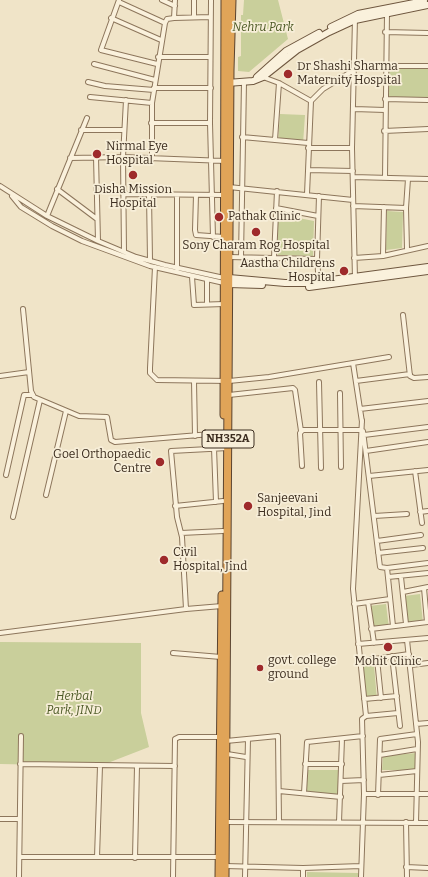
<!DOCTYPE html>
<style>
body{margin:0}
canvas{display:block;background:#f0e4c8}
</style>
<canvas width="428" height="877"></canvas>
<script>
const context = document.querySelector('canvas').getContext('2d');
context.lineJoin = 'round';
function fill(path, color) { context.fillStyle = color; context.fill(path, 'evenodd'); }
const shape = rows => new Path2D(rows.map(r => 'M' + r).join(''));
function strokePath(path, color, width, dash) { context.strokeStyle = color; context.lineWidth = width; context.lineCap = dash ? 'butt' : 'round'; context.setLineDash(dash || []); context.stroke(path); }
function drawText(font, color, halo, rows, align = 'center') {
  context.font = font + ' Bitter,serif'; context.lineWidth = 3.5; context.setLineDash([]); context.textBaseline = 'middle'; context.strokeStyle = halo; context.fillStyle = color; for (const [text, x, y, turn = 0] of rows) {
    context.save(); context.translate(x, y); context.rotate((+turn || 0) * Math.PI / 180); context.textAlign = isNaN(turn) ? turn : align; if (halo) context.strokeText(text, 0, 0); context.fillText(text, 0, 0); context.restore();
  }
}
fill(shape([
 [244,0,278,0,288,39,249,72,238,71,238,57,241,56,241,15,243,15],
 [388,68,428,69,428,102,388,101],
 [280,114,305,115,303,144,278,143],
 [387,211,403,212,402,248,386,250],
 [278,214,314,221,313,256,278,255],
 [420,594,423,623,407,625,404,596],
 [386,604,389,628,372,630,369,606],
 [0,642,141,643,141,713,149,747,100,766,0,764],
 [374,665,377,700,366,702,362,666],
 [416,753,416,770,382,770,383,756],
 [307,770,338,770,338,794,307,794],
 [307,872,358,873,358,877,307,877]
]), '#c9cf9b');
const street = shape([
 [119,0,101,50,157,64],
 [162,0,175,6],
 [211,0,210,123,213,237],
 [119,2,165,23],
 [194,17,194,0],
 [111,18,161,40],
 [174,18,175,0],
 [355,18,352,148,355,279],
 [385,32,428,33],
 [158,57,210,57],
 [94,64,155,80],
 [385,66,428,66],
 [263,77,279,83,311,101],
 [88,82,105,86,154,90],
 [154,88,211,88],
 [90,97,152,103],
 [385,99,428,100],
 [354,109,385,110],
 [151,123,210,123],
 [81,130,124,130],
 [384,131,428,129],
 [242,137,308,143],
 [275,140,279,83],
 [308,148,352,148],
 [96,157,98,241],
 [70,158,123,157,225,161],
 [152,159,152,103,165,23,167,19,174,18,210,17],
 [308,170,353,171],
 [353,177,428,179],
 [385,178,387,13],
 [0,186,47,216,98,241,136,257,165,265,224,278],
 [229,187,353,200],
 [57,189,97,219],
 [123,194,224,195],
 [307,194,311,101,323,89,354,70],
 [149,195,150,260],
 [196,195,195,230,196,235,224,237],
 [12,196,21,207,52,226,82,241,150,266,224,283],
 [177,196,177,269],
 [353,206,406,208],
 [276,208,318,216],
 [47,216,87,118],
 [407,249,406,208,408,179],
 [124,252,123,157,126,100],
 [383,256,384,207],
 [229,257,317,259],
 [241,257,244,82],
 [274,258,277,191],
 [354,258,383,256,428,246],
 [155,267,150,368,150,373,157,380,229,381,269,377,389,357],
 [192,277,194,305,224,304],
 [319,284,317,259,319,196],
 [207,304,207,279],
 [23,309,31,391,34,397,79,416,107,417,111,440,115,442,223,433],
 [403,315,410,376,414,378,428,377],
 [353,363,362,422],
 [0,376,29,372],
 [194,381,195,436],
 [356,381,410,374],
 [319,382,321,468],
 [340,393,341,467],
 [229,395,293,388,295,390,301,431],
 [360,409,428,401],
 [362,420,353,589,366,716],
 [363,431,380,567,387,568,428,563],
 [364,435,428,427],
 [214,448,216,502],
 [366,451,428,442],
 [302,466,300,433,303,430,361,430],
 [415,471,422,523],
 [6,475,24,395,32,395],
 [369,476,428,470],
 [46,495,66,411],
 [175,506,223,501],
 [420,512,428,511],
 [374,516,407,514],
 [13,517,40,400],
 [181,533,223,531],
 [377,541,421,535],
 [378,553,423,548],
 [387,568,393,626],
 [388,577,428,573],
 [401,577,406,624],
 [424,588,427,622],
 [403,592,428,587],
 [368,602,374,643],
 [354,604,390,599],
 [186,609,182,537,177,517,171,451,228,448],
 [371,629,428,622],
 [0,633,186,609,222,606],
 [407,640,418,742,416,823],
 [358,644,428,638],
 [173,653,221,657],
 [392,656,400,726],
 [377,659,381,698],
 [361,661,409,654],
 [411,665,428,663],
 [364,699,397,696],
 [416,724,428,723],
 [226,741,278,736,279,822],
 [227,754,246,757],
 [380,755,417,749],
 [20,764,175,766],
 [305,764,342,764],
 [379,775,417,771],
 [341,781,364,780],
 [279,791,341,797],
 [304,793,307,742,363,736],
 [364,794,428,794],
 [378,795,380,739,417,734],
 [0,819,19,819],
 [224,822,428,823],
 [339,822,342,739],
 [406,822,407,877],
 [20,857,219,857],
 [97,857,100,766],
 [135,858,137,766],
 [225,866,303,868,361,866],
 [406,867,428,868],
 [303,868,303,877],
 [19,877,21,736],
 [173,877,175,739,179,737,221,737],
 [245,877,248,739],
 [361,877,364,794,362,719,366,716,398,713]
]);
const secondary = shape([
 [331,27,358,14,424,1],
 [257,77,286,51,319,33],
 [227,83,253,81,263,77,297,50,329,32,355,20,428,5],
 [229,278,285,283,309,283,428,267],
 [229,284,262,285],
 [309,287,428,271]
]);
const highway = shape([
 [224,415,225,0],
 [219,877,222,595],
 [225,877,230,70,232,0]
]);
strokePath(street, '#8d765c', 6);
strokePath(secondary, '#6f573f', 8);
strokePath(highway, '#5b4430', 9);
strokePath(street, '#faf1dc', 4);
strokePath(secondary, '#faf1dc', 6);
strokePath(highway, '#e0a458', 7);
for (const [x, y, r, color] of [
 [288,74,5,"#9e2a2b"],
 [97,154,5,"#9e2a2b"],
 [133,175,5,"#9e2a2b"],
 [219,217,5,"#9e2a2b"],
 [256,232,5,"#9e2a2b"],
 [344,271,5,"#9e2a2b"],
 [160,462,5,"#9e2a2b"],
 [248,506,5,"#9e2a2b"],
 [164,560,5,"#9e2a2b"],
 [388,647,5,"#9e2a2b"],
 [260,668,4,"#9e2a2b"]
]) { const dot = new Path2D(); dot.arc(x, y, r, 0, 2 * Math.PI); context.fillStyle = color; context.fill(dot); strokePath(dot, '#f7eed8', 1.5); }
for (const [x, y, w] of [
 [228,439,52]
]) { const box = new Path2D(); box.roundRect(x - w / 2, y - 9, w, 18, 3); context.fillStyle = '#f7eed8'; context.fill(box); strokePath(box, '#3d2e20', 1); }
drawText('bold 11px', '#3d2e20', null, [
 ["NH352A",228,439]
]);
drawText('italic 12px', '#4d5a26', '#f7eed8', [
 ["Nehru Park",263,28],
 ["Herbal",74,697],
 ["Park, JIND",74,711]
]);
drawText('12px', '#3d2e20', '#f7eed8', [
 ["Dr Shashi Sharma",297,67],
 ["Maternity Hospital",297,81],
 ["Nirmal Eye",106,147],
 ["Hospital",106,161],
 ["Disha Mission",133,190,"center"],
 ["Hospital",133,204,"center"],
 ["Pathak Clinic",228,217],
 ["Sony Charam Rog Hospital",256,246,"center"],
 ["Aastha Childrens",335,264,"right"],
 ["Hospital",335,278,"right"],
 ["Goel Orthopaedic",151,455,"right"],
 ["Centre",151,469,"right"],
 ["Sanjeevani",257,499],
 ["Hospital, Jind",257,513],
 ["Civil",173,553],
 ["Hospital, Jind",173,567],
 ["govt. college",268,661],
 ["ground",268,675],
 ["Mohit Clinic",388,662,"center"]
], 'left');
</script>
